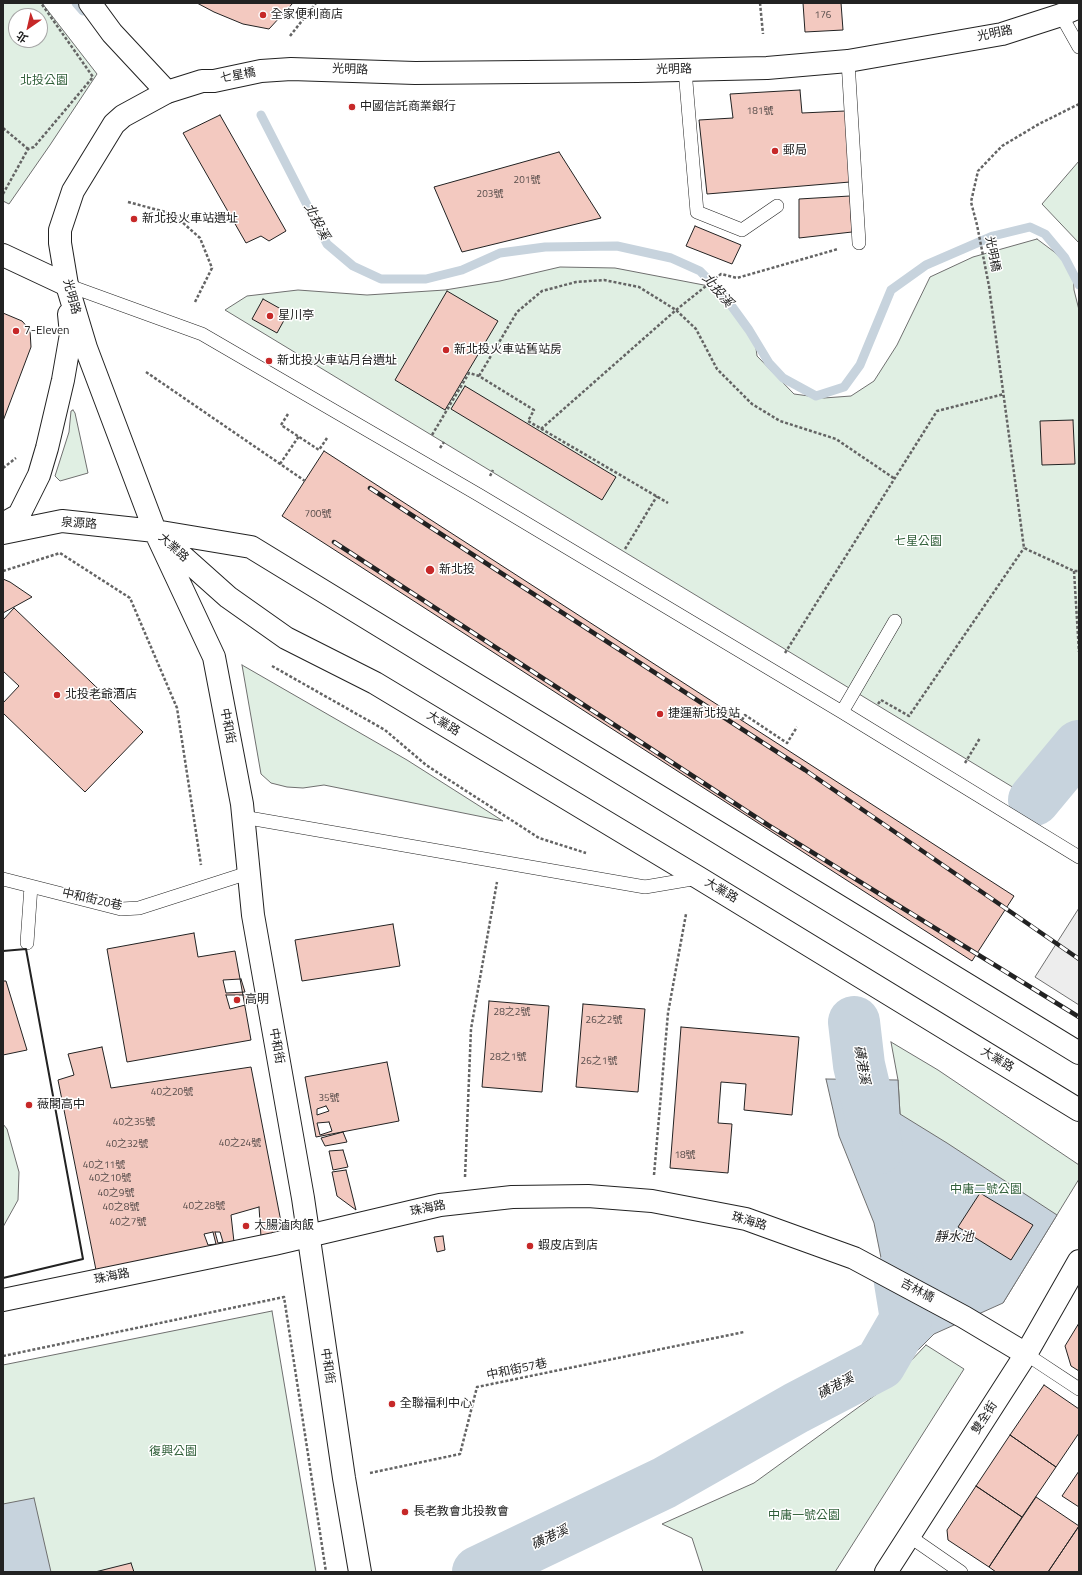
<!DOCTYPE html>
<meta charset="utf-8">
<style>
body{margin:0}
#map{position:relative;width:1082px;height:1575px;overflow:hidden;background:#fff;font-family:"Titillium Web","Noto Sans TC",sans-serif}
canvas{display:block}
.frame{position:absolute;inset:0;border:4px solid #222;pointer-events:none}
.north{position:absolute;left:8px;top:8px;width:40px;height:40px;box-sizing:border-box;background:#fff;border:1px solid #a7a7a7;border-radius:50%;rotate:214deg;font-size:11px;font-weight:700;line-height:16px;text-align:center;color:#222}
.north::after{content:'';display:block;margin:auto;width:14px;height:18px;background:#c62828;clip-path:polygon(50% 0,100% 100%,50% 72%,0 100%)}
</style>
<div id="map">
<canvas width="1082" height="1575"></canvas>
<div class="frame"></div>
<div class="north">北</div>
</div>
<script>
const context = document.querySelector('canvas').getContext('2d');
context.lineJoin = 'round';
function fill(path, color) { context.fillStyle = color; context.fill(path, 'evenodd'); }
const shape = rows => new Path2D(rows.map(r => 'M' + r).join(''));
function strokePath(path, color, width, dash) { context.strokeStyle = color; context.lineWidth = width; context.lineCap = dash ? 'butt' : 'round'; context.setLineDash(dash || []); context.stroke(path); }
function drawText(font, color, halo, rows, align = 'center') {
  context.font = font + ' "Titillium Web","Noto Sans TC",sans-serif'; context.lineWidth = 3; context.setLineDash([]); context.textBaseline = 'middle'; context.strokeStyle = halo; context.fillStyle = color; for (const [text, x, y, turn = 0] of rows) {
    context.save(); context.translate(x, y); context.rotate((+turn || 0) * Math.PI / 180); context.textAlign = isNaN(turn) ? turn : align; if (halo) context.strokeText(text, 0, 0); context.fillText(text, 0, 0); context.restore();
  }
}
const green = shape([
 [3,3,42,3,97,74,50,145,9,204,3,201,3,3],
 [16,16,40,16,40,40,16,40,16,16],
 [1079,161,1079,243,1042,204,1079,161],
 [1037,239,1053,251,1073,269,1074,290,1079,310,1079,729,1029,797,225,310,247,296,298,290,367,295,445,290,500,281,560,267,615,268,709,286,732,308,754,332,757,356,794,394,824,398,851,396,874,381,897,345,930,277,973,257,1037,239],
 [73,410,75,413,88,473,60,481,55,476,69,432,71,411,73,410],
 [242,665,407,760,503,821,324,785,303,788,287,787,271,783,261,774,242,665],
 [891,1042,938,1070,1079,1165,1079,1179,1003,1303,900,1114,898,1080,891,1042],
 [3,1124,7,1129,19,1172,18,1200,3,1227,3,1124],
 [272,1311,316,1572,3,1572,3,1365,272,1311],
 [926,1345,964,1369,835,1572,703,1572,692,1538,662,1524,754,1483,885,1388,926,1345]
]);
fill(green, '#e0efe3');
strokePath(green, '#6f6f6f', 1);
const parking = shape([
 [1079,908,1079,1005,1035,977,1079,908]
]);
fill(parking, '#ededed');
strokePath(parking, '#6f6f6f', 1);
const water = shape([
 [826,1079,898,1080,900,1114,947,1143,1057,1215,1003,1303,934,1334,912,1356,879,1335,892,1312,874,1223,839,1136,826,1079],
 [34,1498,51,1572,3,1572,3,1504,34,1498]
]);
fill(water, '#c7d3dd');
strokePath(water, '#6f6f6f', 1);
strokePath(shape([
 [76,3,83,11],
 [261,115,327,244,353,266,381,279,426,279,462,270,500,253,545,247,617,246,671,258,700,271,725,297,749,330,769,363,783,378,816,396,844,387,860,365,891,290,926,265,993,236,1030,227,1045,234,1065,258,1079,285]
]), '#c7d3dd', 9);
strokePath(shape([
 [1034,800,1079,746],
 [854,1022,859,1065,871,1116,877,1149],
 [478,1572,664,1483,796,1408,880,1364,906,1319,899,1276]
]), '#c7d3dd', 52);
const building = shape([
 [197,3,293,3,269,29,243,24,214,12,197,3],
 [803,3,841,3,843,30,805,32,803,3],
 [800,90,802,113,845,111,850,182,707,194,699,120,733,118,730,94,800,90],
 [220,115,286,231,269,241,261,236,246,243,183,133,220,115],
 [559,152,601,218,462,252,434,187,559,152],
 [850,196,852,232,799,238,799,199,850,196],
 [695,226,741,245,732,264,686,246,695,226],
 [447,291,498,321,445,410,395,380,447,291],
 [263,299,288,313,277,333,252,319,263,299],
 [3,313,22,321,30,330,31,347,3,421,3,313],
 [465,386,616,477,602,500,451,409,465,386],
 [1073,420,1075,464,1042,465,1040,421,1073,420],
 [324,451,1014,896,972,961,282,516,324,451],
 [3,579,10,582,32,597,3,613,3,579],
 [14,608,143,732,85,792,3,713,3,703,19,686,3,671,3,620,14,608],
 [393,924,400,966,302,981,295,940,393,924],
 [194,933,198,957,235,951,251,1040,127,1062,107,949,194,933],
 [241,979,245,992,226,993,223,980,241,979],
 [3,981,6,981,27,1050,3,1055,3,981],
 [226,995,247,995,249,1004,230,1009,226,995],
 [489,1001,549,1006,542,1092,482,1087,489,1001],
 [583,1004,645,1009,638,1092,576,1087,583,1004],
 [681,1027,799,1037,792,1115,744,1110,746,1084,721,1082,718,1123,732,1124,728,1173,670,1168,681,1027],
 [102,1047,111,1088,251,1067,282,1227,266,1248,98,1280,58,1080,74,1075,68,1054,102,1047],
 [387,1062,399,1121,316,1137,305,1077,387,1062],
 [326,1106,329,1111,317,1115,317,1109,326,1106],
 [329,1122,332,1131,320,1135,317,1123,329,1122],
 [343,1132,347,1142,325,1146,321,1138,343,1132],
 [343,1150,348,1167,333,1170,329,1151,343,1150],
 [346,1170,356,1210,337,1196,332,1172,346,1170],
 [980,1193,1033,1225,1011,1260,958,1227,980,1193],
 [259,1207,261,1237,234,1242,231,1215,259,1207],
 [213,1232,216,1244,208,1245,204,1234,213,1232],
 [215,1232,220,1232,223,1242,218,1243,215,1232],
 [443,1236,445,1250,437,1252,434,1237,443,1236],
 [1079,1323,1079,1371,1071,1366,1065,1346,1079,1323],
 [1044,1385,1079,1409,1079,1433,1056,1467,1010,1435,1044,1385],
 [1010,1435,1056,1467,1022,1517,976,1486,1010,1435],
 [1079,1471,1079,1507,1062,1496,1079,1471],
 [976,1486,1022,1517,989,1567,948,1540,947,1530,976,1486],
 [1036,1497,1079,1526,1048,1572,996,1572,989,1567,1036,1497],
 [1079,1526,1079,1572,1048,1572,1079,1526],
 [131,1563,134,1572,95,1572,131,1563]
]);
fill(building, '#f3c9c0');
strokePath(building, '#222', 1);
const lane = shape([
 [1061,15,1079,47],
 [848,61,859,243],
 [685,70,697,212,742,230,777,206],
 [67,285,202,334,479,495,842,712,1079,857],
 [842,712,895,621],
 [243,817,645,887,698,878],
 [3,879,121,909,139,908,248,873],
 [27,943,31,886],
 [1026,1354,1079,1389],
 [909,1536,961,1572]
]);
const street = shape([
 [90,3,112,33,167,92],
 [3,255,67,285],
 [3,1300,274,1244,440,1205,512,1197,588,1196,652,1201,746,1219,854,1258,964,1317,1026,1354],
 [886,1572,1026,1354,1079,1261]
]);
const secondary = shape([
 [3,524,19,515,39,475,47,448,63,380,71,334,69,314],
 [3,533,62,521,155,531,251,547,1079,1053],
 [163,539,228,597,286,638,375,683,699,878,1079,1110],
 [360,1572,344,1478,303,1198,253,915,242,804,214,657,155,531,86,348,67,285,60,243,60,230,73,191,114,124,123,116,167,92,202,81,214,81,261,71,291,69,415,73,637,71,767,68,848,61,1002,34,1061,15,1079,7]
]);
strokePath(lane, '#222', 14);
strokePath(street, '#222', 24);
strokePath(secondary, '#222', 24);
strokePath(shape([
 [760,3,763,34],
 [290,36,316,3],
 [1079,104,1039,124,1002,146,978,171,971,202,977,225,989,286,1024,548,1074,571,1079,571],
 [3,128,28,149],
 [3,194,28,149,34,147,93,77,41,3],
 [128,202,173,214,200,238,212,268,195,302],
 [146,372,305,481],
 [479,376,517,312,542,291,576,282,604,280,639,287,676,310,696,329,717,369,752,404,780,421,836,439,895,479],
 [288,414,281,425,319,450,327,438],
 [541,429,676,310,721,274,737,278,838,249],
 [432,435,469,373,479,376,534,410,528,421,668,503],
 [440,448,444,442],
 [280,464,299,436],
 [3,468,16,458],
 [490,476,493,470],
 [625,549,657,496],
 [3,571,60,553,130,598,177,708,201,865],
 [1074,571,1079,652],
 [785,653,937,411,1004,394],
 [272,666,385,730,426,765,539,838,586,853],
 [878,704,881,700,909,716,1024,548],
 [742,720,745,715,787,743,797,727],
 [965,763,980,738],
 [654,1175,668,1013,686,914],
 [465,1177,471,1029,497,882],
 [3,1356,284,1297,326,1572],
 [370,1473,460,1454,477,1387,744,1332]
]), '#646464', 2.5, [3, 2]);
strokePath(lane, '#fff', 13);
strokePath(street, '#fff', 22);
strokePath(secondary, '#fff', 22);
const rail = shape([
 [370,488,805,770,1079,959],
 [334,542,768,825,1079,1017]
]);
strokePath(rail, '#222', 4.5);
strokePath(rail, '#fff', 3, [9]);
strokePath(shape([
 [3,951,26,949,83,1259,3,1278]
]), '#222', 2);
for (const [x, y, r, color] of [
 [263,15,4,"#c62828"],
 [352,107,4,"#c62828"],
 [775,151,4,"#c62828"],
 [134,219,4,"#c62828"],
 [270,316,4,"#c62828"],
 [16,331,4,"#c62828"],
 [446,350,4,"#c62828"],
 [269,361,4,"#c62828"],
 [430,570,5,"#c62828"],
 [57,695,4,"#c62828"],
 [660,714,4,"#c62828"],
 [237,1000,4,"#c62828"],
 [29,1105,4,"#c62828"],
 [246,1226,4,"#c62828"],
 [530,1246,4,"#c62828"],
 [392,1404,4,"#c62828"],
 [405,1512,4,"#c62828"]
]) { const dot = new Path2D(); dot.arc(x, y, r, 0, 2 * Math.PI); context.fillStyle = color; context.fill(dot); strokePath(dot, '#fff', 1.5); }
drawText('10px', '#564c4a', null, [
 ["176",823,16],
 ["181號",760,112],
 ["201號",527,181],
 ["203號",490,195],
 ["700號",318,515],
 ["28之2號",512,1013],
 ["26之2號",604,1021],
 ["28之1號",508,1058],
 ["26之1號",599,1062],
 ["40之20號",172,1093],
 ["35號",329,1099],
 ["40之35號",134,1123],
 ["40之24號",240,1144],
 ["40之32號",127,1145],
 ["18號",685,1156],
 ["40之11號",104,1166],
 ["40之10號",110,1179],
 ["40之9號",116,1194],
 ["40之28號",204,1207],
 ["40之8號",121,1208],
 ["40之7號",128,1223]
]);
drawText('12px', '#222', '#fff', [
 ["全家便利商店",271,15],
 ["中國信託商業銀行",360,107],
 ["郵局",783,151],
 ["新北投火車站遺址",142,219],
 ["星川亭",278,316],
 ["7-Eleven",24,331],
 ["新北投火車站舊站房",454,350],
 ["新北投火車站月台遺址",277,361],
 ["新北投",439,570],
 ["北投老爺酒店",65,695],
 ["捷運新北投站",668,714],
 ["高明",245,1000],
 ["薇閣高中",37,1105],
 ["大腸滷肉飯",254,1226],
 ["蝦皮店到店",538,1246],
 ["全聯福利中心",400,1404],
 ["長老教會北投教會",413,1512]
], 'left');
drawText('12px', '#222', '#fff', [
 ["光明路",995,34,-12],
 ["光明路",350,70,2],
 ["光明路",674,70,-1],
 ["七星橋",238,76,-11],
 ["光明橋",992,254,79],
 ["光明路",71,297,75],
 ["泉源路",79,524,4],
 ["大業路",173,548,42],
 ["大業路",443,724,31],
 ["中和街",227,726,79],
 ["大業路",721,891,31],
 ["中和街20巷",92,900,13],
 ["中和街",276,1046,80],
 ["大業路",997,1060,31],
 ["珠海路",428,1209,-12],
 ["珠海路",749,1222,16],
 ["珠海路",112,1277,-12],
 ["吉林橋",917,1291,28],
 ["中和街",327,1366,81],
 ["中和街57巷",517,1370,-12],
 ["雙全街",985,1418,-57]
]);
drawText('12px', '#2f5e38', '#fff', [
 ["北投公園",44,81],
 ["七星公園",918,542],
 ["中庸二號公園",986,1190],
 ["復興公園",173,1452],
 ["中庸一號公園",804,1516]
]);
drawText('italic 13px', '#222', '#fff', [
 ["北投溪",316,222,62],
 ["北投溪",717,291,49],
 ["磺港溪",861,1065,80],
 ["靜水池",954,1238],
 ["磺港溪",836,1387,-28],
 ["磺港溪",550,1538,-25]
]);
</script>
